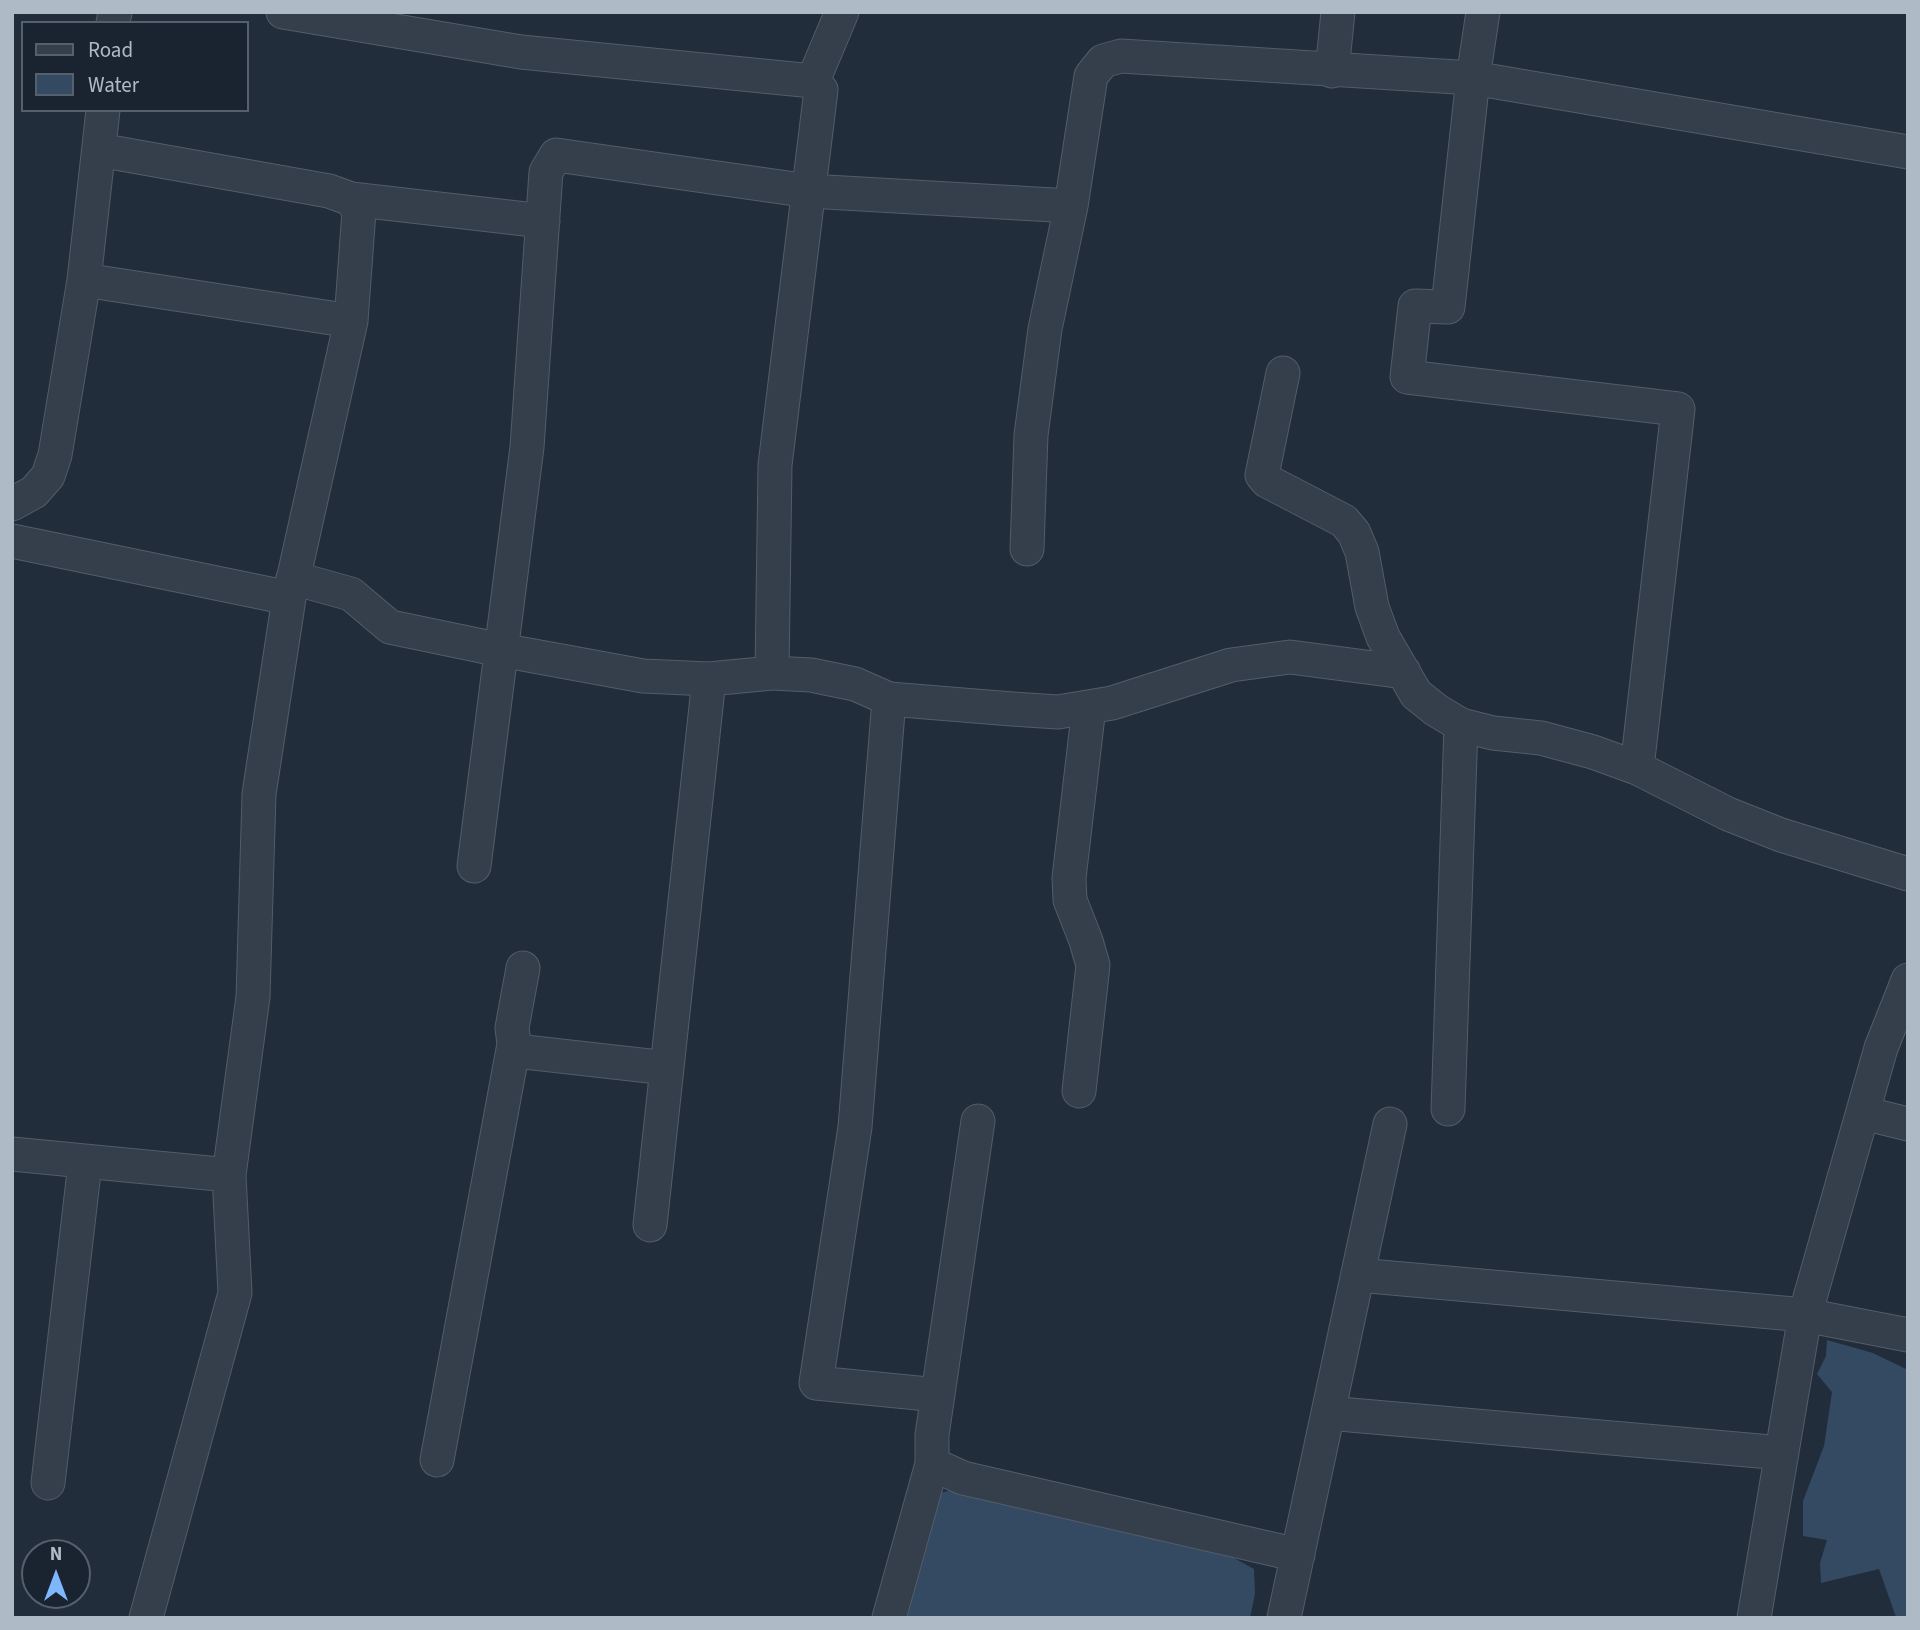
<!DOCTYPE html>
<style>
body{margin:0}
#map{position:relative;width:1920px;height:1630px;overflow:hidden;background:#212d3b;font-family:"Source Sans 3",sans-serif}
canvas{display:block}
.frame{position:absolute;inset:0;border:14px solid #afbac7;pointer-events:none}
.legend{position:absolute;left:21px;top:21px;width:228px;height:91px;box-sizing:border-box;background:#1a2430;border:2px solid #56606c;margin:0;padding:9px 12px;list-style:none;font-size:21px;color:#afbac7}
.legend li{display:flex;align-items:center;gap:14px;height:35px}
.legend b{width:35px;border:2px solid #56606c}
.north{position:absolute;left:21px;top:1539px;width:70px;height:70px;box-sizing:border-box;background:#1a2430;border:2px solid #56606c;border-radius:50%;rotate:0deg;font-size:19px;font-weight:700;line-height:28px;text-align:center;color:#afbac7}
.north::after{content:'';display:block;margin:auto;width:24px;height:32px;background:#7fb7fd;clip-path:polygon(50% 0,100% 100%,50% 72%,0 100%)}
</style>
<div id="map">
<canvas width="1920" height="1630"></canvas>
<div class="frame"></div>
<ul class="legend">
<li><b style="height:9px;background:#353f4b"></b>Road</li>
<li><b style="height:19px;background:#344a63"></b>Water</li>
</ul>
<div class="north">N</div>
</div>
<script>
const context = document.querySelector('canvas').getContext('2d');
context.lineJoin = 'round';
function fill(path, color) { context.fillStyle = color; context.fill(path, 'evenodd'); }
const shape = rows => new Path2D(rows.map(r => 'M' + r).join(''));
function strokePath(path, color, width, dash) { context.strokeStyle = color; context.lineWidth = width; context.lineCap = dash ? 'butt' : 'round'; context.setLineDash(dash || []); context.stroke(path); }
fill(shape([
 [1827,1340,1873,1353,1908,1370,1908,1618,1896,1617,1879,1569,1821,1583,1820,1563,1827,1540,1803,1536,1803,1501,1824,1446,1832,1392,1817,1374,1826,1356],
 [964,1487,1232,1557,1254,1569,1255,1594,1250,1618,894,1618,936,1494]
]), '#344a63');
const street = shape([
 [283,12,521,52,813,81,821,90,775,465,772,673],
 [1483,12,1473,78,1448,307,1415,306,1407,377,1678,409,1637,768],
 [113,23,115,12],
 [1332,71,1338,12],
 [813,81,842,12],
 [351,199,543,221],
 [1071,206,1091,76,1103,61,1121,56,1473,78,1908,152],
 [84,280,351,321,359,211,351,199,329,191,99,150],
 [1283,373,1262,475,1267,481,1344,521,1354,533,1362,552,1372,607,1383,637,1416,694,1436,710,1461,725,1493,733,1541,738,1593,752,1637,768,1728,814,1781,835,1908,874],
 [12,504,34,492,48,476,55,455,84,280,103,110],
 [12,541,289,598],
 [293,578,351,594,390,627,501,650,643,676,709,679,772,673,811,675,855,684,889,699,1012,709,1058,712,1112,703,1231,665,1290,657,1404,672],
 [889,699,855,1127,816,1383,938,1395],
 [474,866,527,447,546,172,556,155,809,191,1071,206,1045,329,1031,435,1027,549],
 [523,968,512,1028,514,1044,525,1052,667,1068],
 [1079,1091,1093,965,1086,941,1070,900,1069,878,1089,707],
 [1448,1109,1461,725],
 [1863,1113,1908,1124],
 [978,1121,932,1435,932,1464,963,1478,1298,1555],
 [12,1154,229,1175],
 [650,1225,709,679],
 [1358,1275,1805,1315,1908,1335],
 [1328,1413,1782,1453],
 [437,1460,514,1044],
 [48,1483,85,1163],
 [146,1618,235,1293,229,1175,253,997,259,794,289,598,351,321],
 [889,1618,932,1464],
 [1284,1618,1390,1124],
 [1754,1618,1805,1315,1881,1048,1908,980]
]);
strokePath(street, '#525d69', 35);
strokePath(street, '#353f4b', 33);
</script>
